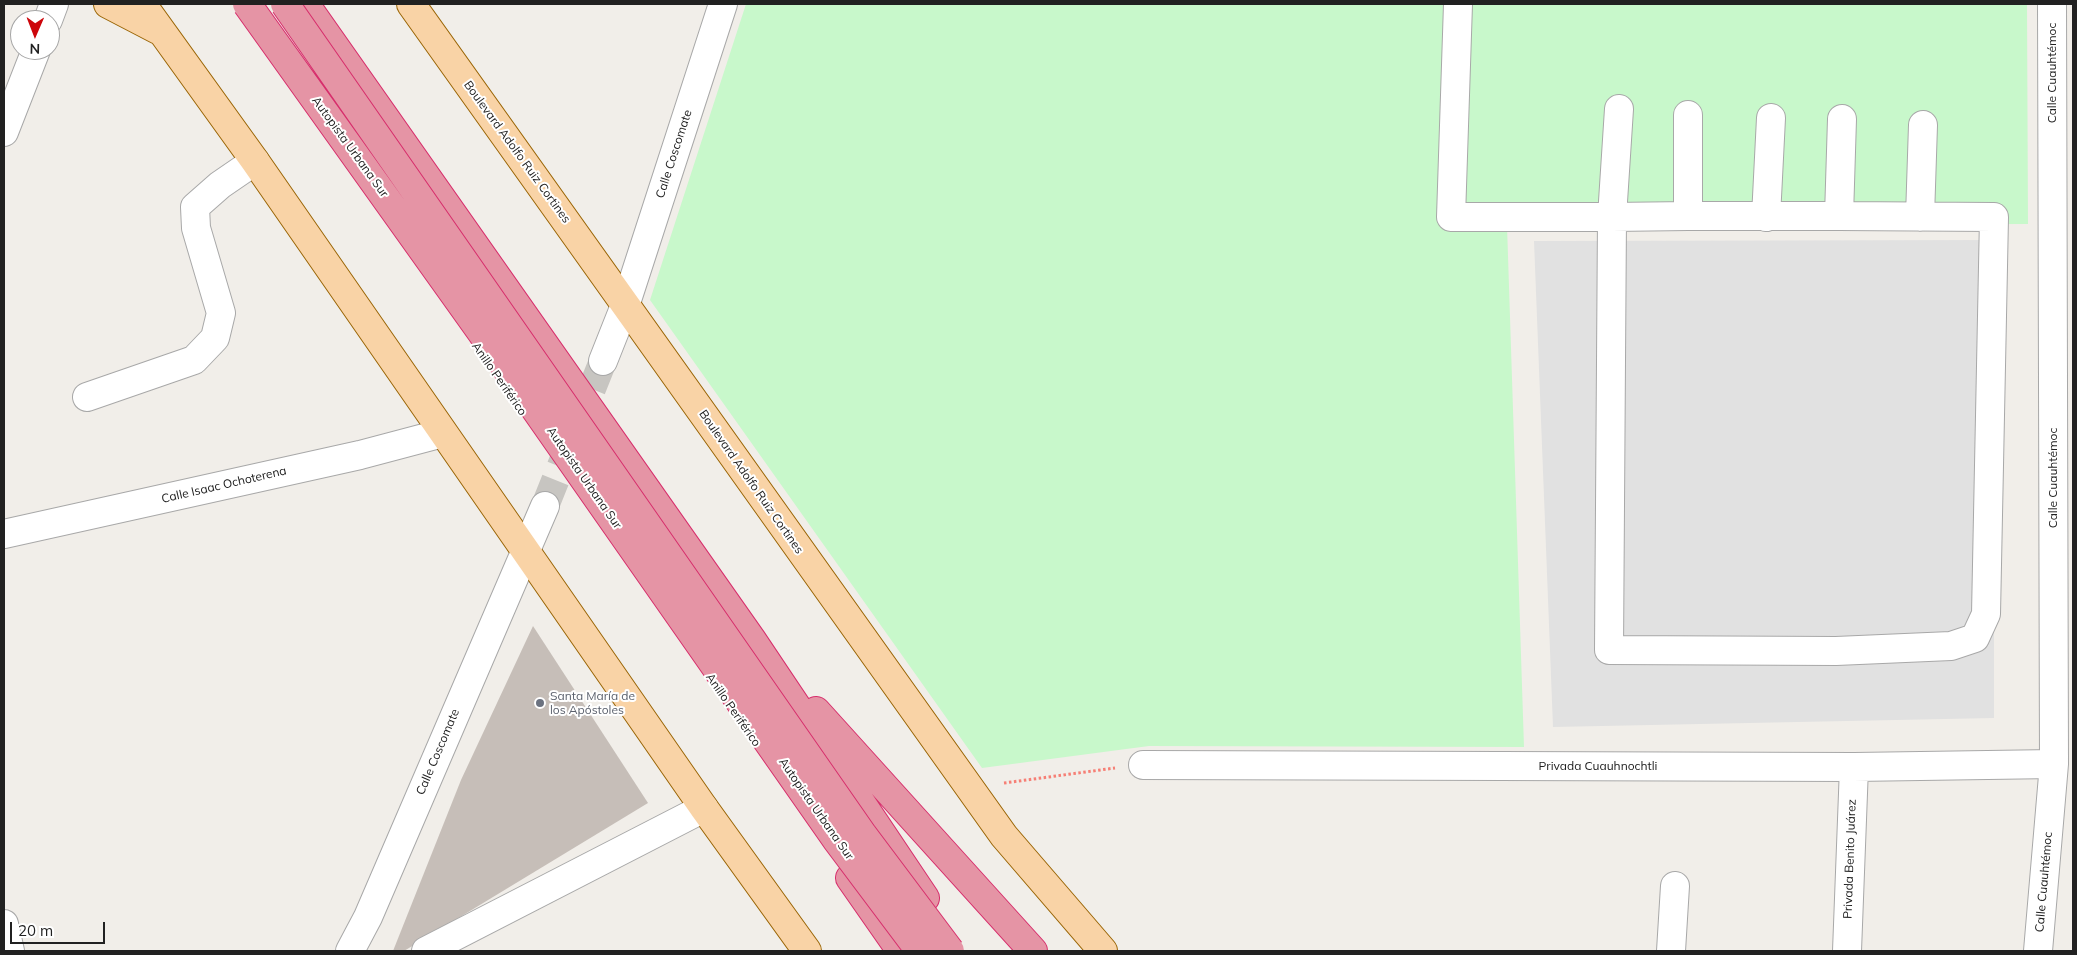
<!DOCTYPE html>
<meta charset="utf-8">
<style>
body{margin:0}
#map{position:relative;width:2077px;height:955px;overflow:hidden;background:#f1eee9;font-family:Mulish,sans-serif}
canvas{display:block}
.frame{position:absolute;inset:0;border:5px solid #212121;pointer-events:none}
.north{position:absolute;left:10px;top:10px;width:50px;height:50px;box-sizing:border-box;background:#fff;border:1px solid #a6a6a6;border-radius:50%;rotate:181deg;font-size:14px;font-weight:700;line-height:20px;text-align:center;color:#212121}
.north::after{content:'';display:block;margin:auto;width:18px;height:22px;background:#cd060b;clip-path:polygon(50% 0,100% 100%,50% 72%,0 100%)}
.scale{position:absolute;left:10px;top:922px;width:95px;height:22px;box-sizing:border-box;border:2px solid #212121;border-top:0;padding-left:6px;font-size:15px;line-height:18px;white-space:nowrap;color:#212121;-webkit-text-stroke:4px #fff;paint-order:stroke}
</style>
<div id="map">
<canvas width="2077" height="955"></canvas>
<div class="frame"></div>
<div class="north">N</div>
<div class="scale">20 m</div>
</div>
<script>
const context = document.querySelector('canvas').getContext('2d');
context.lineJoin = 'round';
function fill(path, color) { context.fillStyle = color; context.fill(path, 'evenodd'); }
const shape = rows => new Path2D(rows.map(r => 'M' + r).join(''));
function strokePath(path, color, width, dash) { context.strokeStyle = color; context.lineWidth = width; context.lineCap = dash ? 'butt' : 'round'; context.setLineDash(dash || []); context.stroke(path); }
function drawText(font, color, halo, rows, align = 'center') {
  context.font = font + ' Mulish,sans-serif'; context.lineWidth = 4; context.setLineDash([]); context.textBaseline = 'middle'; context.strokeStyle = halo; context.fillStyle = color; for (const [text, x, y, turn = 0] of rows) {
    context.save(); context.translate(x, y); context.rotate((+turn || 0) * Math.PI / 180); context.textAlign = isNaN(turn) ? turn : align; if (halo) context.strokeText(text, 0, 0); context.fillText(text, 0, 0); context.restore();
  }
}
fill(shape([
 [746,4,2027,4,2028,224,1507,225,1524,747,1149,746,982,768,650,300]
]), '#c8f8cb');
fill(shape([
 [1994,240,1994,718,1553,727,1534,241]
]), '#e1e1e1');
fill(shape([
 [533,626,648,803,404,951,393,951,461,780]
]), '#c6beb8');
strokePath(shape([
 [545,506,603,361]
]), '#c7c5c1', 28, [28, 14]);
const minor = shape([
 [1458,4,1451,217,1612,217,1688,216,1839,216,1994,217,1986,614,1975,638,1951,646,1836,651,1609,650,1612,217,1619,109],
 [48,20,54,4],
 [4,132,36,50],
 [1688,216,1688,115],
 [1839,216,1842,119],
 [1766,217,1771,118],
 [1920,217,1923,125],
 [603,361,626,303,723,4],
 [87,397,194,360,215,338,221,313,196,228,195,207,220,185,255,161],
 [4,534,360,455,443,433],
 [1143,765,1854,767,2054,764],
 [4,924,10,951],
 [350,951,368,917,545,506],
 [426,951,704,808],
 [1671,951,1675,886],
 [1847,951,1854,767],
 [2038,951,2054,764,2052,4]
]);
const major = shape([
 [108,4,158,30],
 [142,4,255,161,704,808,807,951],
 [411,4,1004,836,1103,951]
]);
const highway = shape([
 [305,4,752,640,925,898],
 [816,711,1033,951],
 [850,878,901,951]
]);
strokePath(minor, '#a8a8a8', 30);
strokePath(major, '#9a6505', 30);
strokePath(highway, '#d72e6c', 30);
strokePath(shape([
 [1004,783,1115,768]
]), '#f67f75', 3, [2.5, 2.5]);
strokePath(minor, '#fff', 28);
strokePath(major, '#f9d3a6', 28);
strokePath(highway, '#e594a5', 28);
const highwayBridge = shape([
 [247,4,487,340,836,839,920,951],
 [285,4,863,835,950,951]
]);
strokePath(highwayBridge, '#d72e6c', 30, []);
strokePath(highwayBridge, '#e594a5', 28);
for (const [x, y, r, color] of [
 [540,703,5,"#6b7280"]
]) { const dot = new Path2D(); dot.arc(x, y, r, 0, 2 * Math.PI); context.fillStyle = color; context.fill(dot); strokePath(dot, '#fff', 2); }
drawText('12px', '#212121', '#fff', [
 ["Calle Cuauhtémoc",2052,73,-90],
 ["Autopista Urbana Sur",350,147,54],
 ["Boulevard Adolfo Ruiz Cortines",517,152,54],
 ["Calle Coscomate",674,154,-72],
 ["Anillo Periférico",499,379,55],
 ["Autopista Urbana Sur",584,478,55],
 ["Calle Cuauhtémoc",2053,478,-90],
 ["Boulevard Adolfo Ruiz Cortines",751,482,55],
 ["Calle Isaac Ochoterena",224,485,-13],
 ["Anillo Periférico",733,710,55],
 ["Calle Coscomate",438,752,-67],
 ["Privada Cuauhnochtli",1598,766],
 ["Autopista Urbana Sur",816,809,55],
 ["Privada Benito Juárez",1850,859,-88],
 ["Calle Cuauhtémoc",2044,882,-85]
]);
drawText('12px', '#5b616d', '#fff', [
 ["Santa María de",550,696],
 ["los Apóstoles",550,710]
], 'left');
</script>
